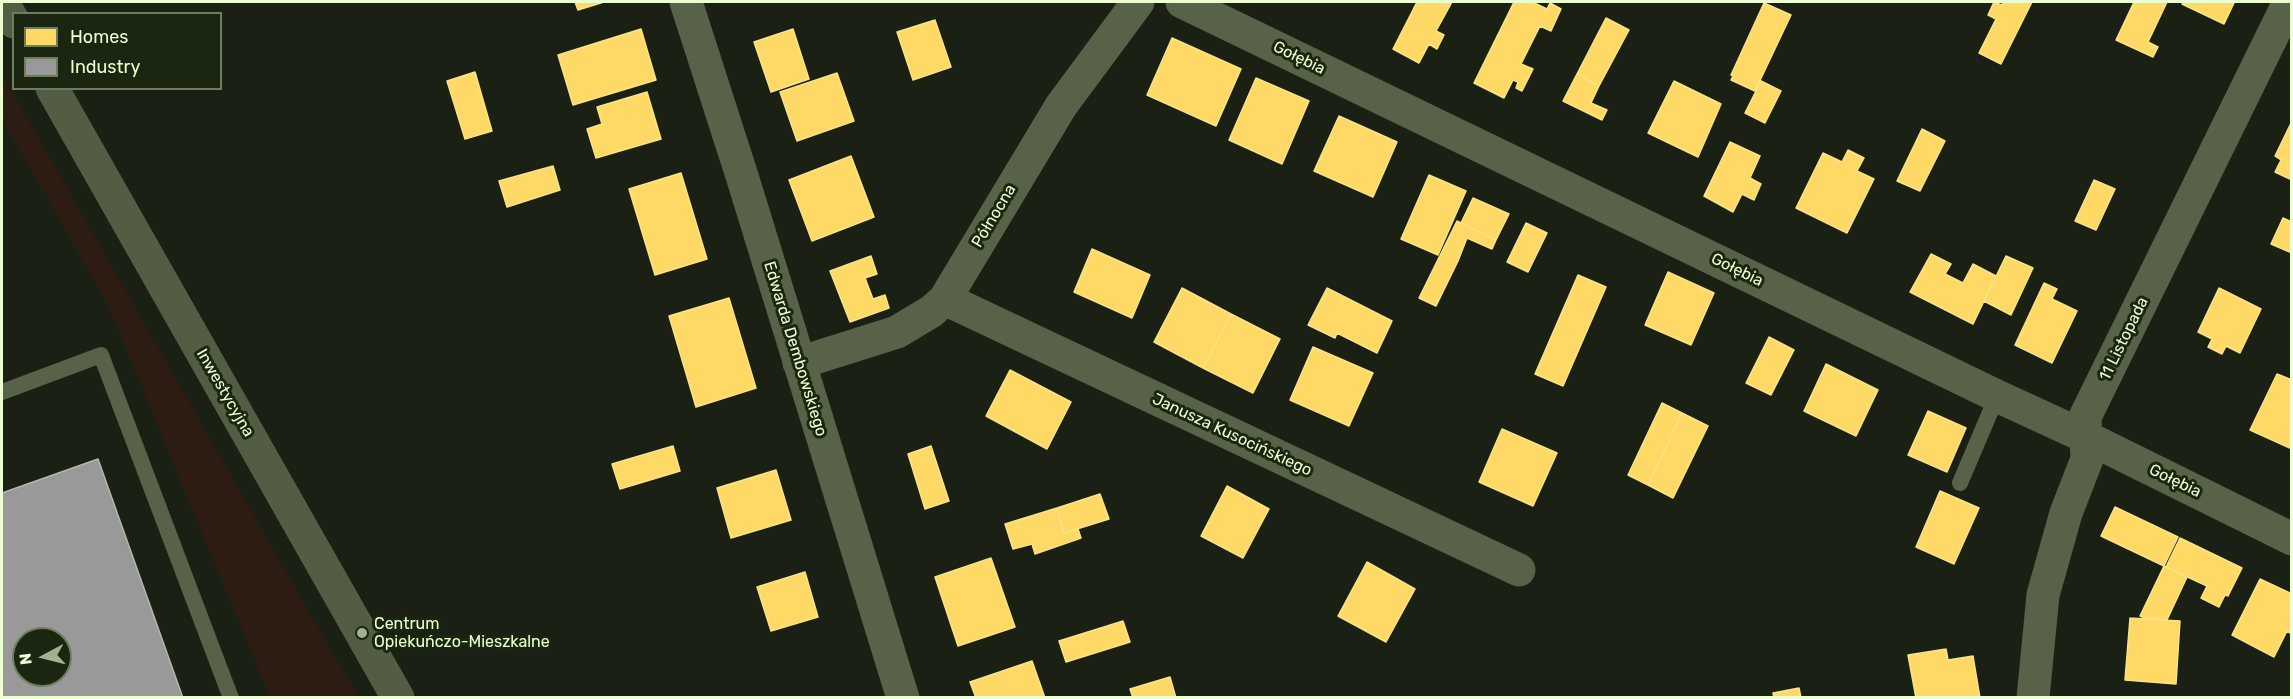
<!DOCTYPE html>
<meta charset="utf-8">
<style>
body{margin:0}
#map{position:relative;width:2293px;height:699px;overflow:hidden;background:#1a2114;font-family:Rubik,sans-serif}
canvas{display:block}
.frame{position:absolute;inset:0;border:3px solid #ebffd3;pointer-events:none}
.legend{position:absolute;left:12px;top:12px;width:210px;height:78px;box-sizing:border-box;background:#1a260f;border:2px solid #6e7d5d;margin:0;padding:8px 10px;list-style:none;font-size:18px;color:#ebffd3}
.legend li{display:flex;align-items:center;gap:12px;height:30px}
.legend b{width:30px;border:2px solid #6e7d5d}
.north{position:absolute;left:12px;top:627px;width:60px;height:60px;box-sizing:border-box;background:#1a260f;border:2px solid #6e7d5d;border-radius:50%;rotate:263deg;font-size:16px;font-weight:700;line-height:24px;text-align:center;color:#ebffd3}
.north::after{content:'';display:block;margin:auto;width:21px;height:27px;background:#a2b190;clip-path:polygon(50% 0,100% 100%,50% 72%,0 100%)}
</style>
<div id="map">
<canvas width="2293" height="699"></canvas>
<div class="frame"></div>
<ul class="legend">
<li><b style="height:16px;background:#ffd966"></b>Homes</li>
<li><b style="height:16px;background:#999"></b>Industry</li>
</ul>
<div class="north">N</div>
</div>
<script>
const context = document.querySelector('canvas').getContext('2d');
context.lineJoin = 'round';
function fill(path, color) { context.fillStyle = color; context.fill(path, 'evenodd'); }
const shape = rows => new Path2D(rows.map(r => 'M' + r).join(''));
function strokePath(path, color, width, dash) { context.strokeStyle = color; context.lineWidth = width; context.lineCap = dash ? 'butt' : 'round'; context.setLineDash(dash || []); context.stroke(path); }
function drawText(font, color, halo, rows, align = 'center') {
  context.font = font + ' Rubik,sans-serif'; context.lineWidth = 6; context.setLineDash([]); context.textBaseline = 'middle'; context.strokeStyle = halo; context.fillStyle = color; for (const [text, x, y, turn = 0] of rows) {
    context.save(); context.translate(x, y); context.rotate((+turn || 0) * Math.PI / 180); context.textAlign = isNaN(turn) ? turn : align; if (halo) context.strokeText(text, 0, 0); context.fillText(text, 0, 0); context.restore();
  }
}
fill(shape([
 [2,74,309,613,359,697,270,697,107,303,2,119]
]), '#2d1c12');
const homes = shape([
 [575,2,604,2,578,10,575,2],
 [1417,2,1452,2,1436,31,1444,35,1437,49,1429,44,1419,63,1393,49,1417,2],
 [1514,2,1532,2,1547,9,1550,3,1561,9,1551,31,1540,26,1521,64,1533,69,1522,91,1516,88,1518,82,1513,80,1504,98,1474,83,1514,2],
 [1994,2,2002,5,2004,2,2032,2,2001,64,1979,53,1996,19,1988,15,1994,2],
 [2134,2,2167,2,2148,42,2158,47,2153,57,2116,40,2134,2],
 [2183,2,2230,2,2234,3,2224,24,2182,4,2183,2],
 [1764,3,1791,15,1755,91,1731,80,1733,76,1731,75,1764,3],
 [1606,18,1629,30,1599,86,1577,74,1606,18],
 [935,20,951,67,913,80,897,32,935,20],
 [641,29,656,80,573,105,558,55,641,29],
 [793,29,809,79,771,92,754,42,793,29],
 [1172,38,1241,69,1216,126,1147,95,1172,38],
 [475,72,492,131,465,139,447,81,475,72],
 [837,73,854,121,797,141,780,92,837,73],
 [1577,74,1599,86,1591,103,1607,110,1602,120,1563,101,1577,74],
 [1256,78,1309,101,1282,164,1229,140,1256,78],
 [1674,81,1721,104,1698,157,1648,133,1674,81],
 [1761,81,1781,91,1765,123,1745,113,1761,81],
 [647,92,661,139,596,158,587,129,602,124,597,107,647,92],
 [1339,116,1397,142,1373,197,1314,171,1339,116],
 [2292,121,2292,180,2275,172,2281,160,2275,156,2292,121],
 [1922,129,1945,141,1920,191,1897,181,1922,129],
 [1730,142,1760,156,1750,178,1761,184,1754,200,1742,194,1733,212,1704,196,1730,142],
 [1848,150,1864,158,1857,171,1874,179,1847,233,1796,208,1823,153,1842,162,1848,150],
 [851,156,874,217,812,241,789,180,851,156],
 [553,166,560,190,507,207,499,181,553,166],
 [681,173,707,259,655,275,629,189,681,173],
 [1429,175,1466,191,1438,255,1401,239,1429,175],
 [2094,180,2115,189,2096,230,2075,221,2094,180],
 [1473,198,1509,214,1496,240,1461,223,1473,198],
 [2283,218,2292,222,2292,253,2271,244,2283,218],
 [1457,221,1496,240,1492,249,1467,238,1458,261,1436,306,1419,298,1457,221],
 [1526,223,1547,233,1528,272,1507,262,1526,223],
 [1092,249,1150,275,1132,318,1074,292,1092,249],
 [1931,254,1951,264,1945,274,1963,283,1973,264,1996,276,1973,324,1910,292,1931,254],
 [871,256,877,274,865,278,873,299,885,295,889,308,850,322,830,271,871,256],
 [2006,256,2033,268,2011,315,1984,301,2006,256],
 [1668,272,1714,293,1691,345,1645,325,1668,272],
 [1578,275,1606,287,1563,386,1535,374,1578,275],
 [2044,283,2057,289,2052,299,2077,311,2052,363,2015,345,2044,283],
 [1182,288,1231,314,1203,368,1154,342,1182,288],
 [1327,288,1392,321,1377,353,1337,333,1335,338,1308,325,1327,288],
 [2219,288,2261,309,2240,353,2226,346,2222,354,2208,347,2212,339,2198,332,2219,288],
 [729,298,756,388,696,407,669,316,729,298],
 [1231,314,1280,339,1253,393,1203,368,1231,314],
 [1769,337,1794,350,1771,395,1746,383,1769,337],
 [1313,347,1373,373,1349,426,1290,400,1313,347],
 [1826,364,1878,390,1856,436,1804,411,1826,364],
 [1010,370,1071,402,1047,449,986,416,1010,370],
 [2277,374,2292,380,2292,449,2250,430,2277,374],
 [1662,403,1682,413,1648,485,1628,475,1662,403],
 [1928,411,1966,428,1947,472,1908,455,1928,411],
 [1682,413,1708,426,1673,498,1648,485,1682,413],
 [1502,429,1557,453,1533,506,1479,482,1502,429],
 [673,446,680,471,620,489,612,464,673,446],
 [931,446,949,501,925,509,908,454,931,446],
 [776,470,791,520,731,538,717,488,776,470],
 [1227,486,1269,509,1243,558,1201,536,1227,486],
 [1940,491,1979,508,1954,564,1916,547,1940,491],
 [1100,494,1109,519,1064,533,1057,508,1100,494],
 [2115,507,2178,537,2164,566,2101,536,2115,507],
 [1057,508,1064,533,1078,529,1081,538,1035,554,1032,544,1013,549,1005,524,1057,508],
 [2180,538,2242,568,2228,596,2225,595,2219,607,2201,598,2207,586,2166,567,2180,538],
 [991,558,1015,627,958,646,935,577,991,558],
 [1367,562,1415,589,1386,642,1338,616,1367,562],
 [2164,566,2187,577,2167,620,2145,618,2140,616,2164,566],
 [805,572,818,617,771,631,757,587,805,572],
 [2260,579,2292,594,2292,634,2287,631,2274,657,2232,635,2260,579],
 [2130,618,2180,621,2176,684,2125,680,2130,618],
 [1123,621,1130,642,1066,662,1059,641,1123,621],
 [1946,649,1948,660,1973,656,1980,698,1916,698,1908,655,1946,649],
 [1032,661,1045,698,976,698,970,682,1032,661],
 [1170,677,1176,698,1133,698,1130,689,1170,677],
 [1799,688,1801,698,1774,698,1773,693,1799,688]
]);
fill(homes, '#ffd966');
strokePath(homes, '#f9e487', 1.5);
const industry = shape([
 [98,459,183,698,2,698,2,493,98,459],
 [24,639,60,639,60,675,24,675,24,639]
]);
fill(industry, '#999');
strokePath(industry, '#b2b8aa', 1.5);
strokePath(shape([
 [2,392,101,355,231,698],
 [1960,483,1997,396]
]), '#576249', 16);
strokePath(shape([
 [686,2,742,176,903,698],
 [1182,2,1997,396,2086,437,2292,539],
 [945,299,1519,570],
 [799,363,897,332,932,311,945,299,1061,106,1138,2],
 [2033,698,2043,595,2066,513,2087,459,2085,417,2289,2]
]), '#576249', 33);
strokePath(shape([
 [2,2,14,22],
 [52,88,398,698]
]), '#525d43', 33);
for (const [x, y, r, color] of [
 [362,633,6,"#a2b190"]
]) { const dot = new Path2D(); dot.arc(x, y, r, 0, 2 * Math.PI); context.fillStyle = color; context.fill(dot); strokePath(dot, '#1a260f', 2); }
drawText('16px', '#ebffd3', '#1a260f', [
 ["Gołębia",1299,58,26],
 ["Północna",994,216,-59],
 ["Gołębia",1737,270,26],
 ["11 Listopada",2124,339,-64],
 ["Edwarda Dembowskiego",795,349,73],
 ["Inwestycyjna",225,393,60],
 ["Janusza Kusocińskiego",1232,435,25],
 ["Gołębia",2175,481,26]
]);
drawText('16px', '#ebffd3', '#1a260f', [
 ["Centrum",374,624],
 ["Opiekuńczo-Mieszkalne",374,642]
], 'left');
</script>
